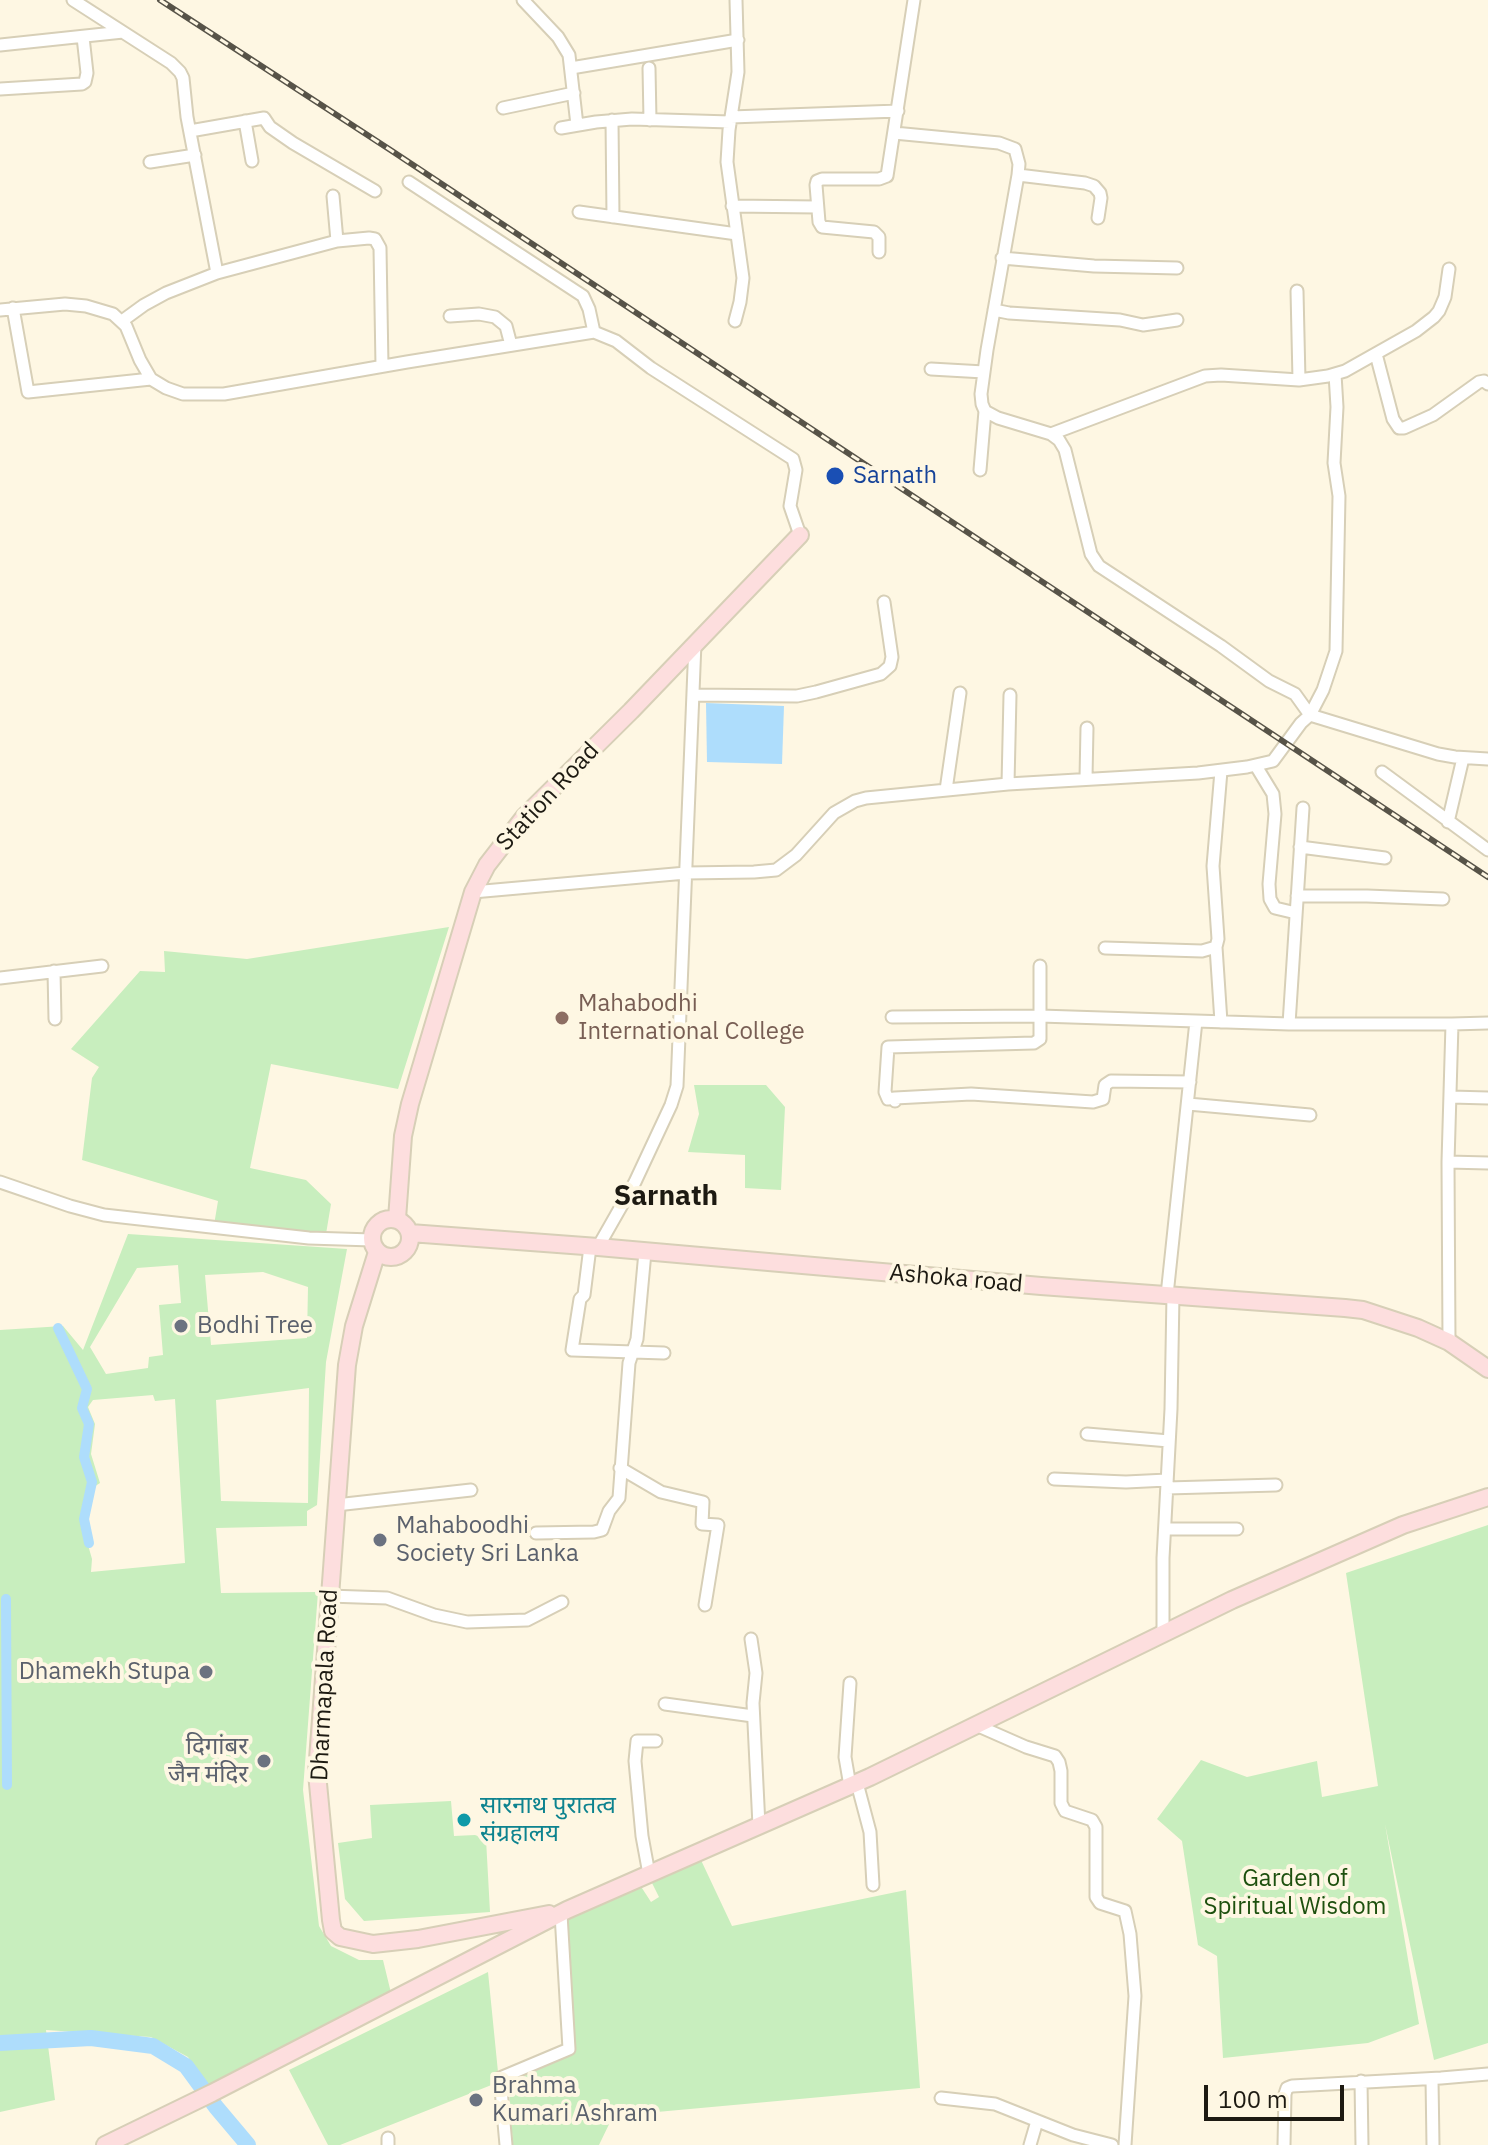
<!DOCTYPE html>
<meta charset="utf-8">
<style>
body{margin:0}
#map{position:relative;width:1488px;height:2145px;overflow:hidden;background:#fef7e3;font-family:"IBM Plex Sans",sans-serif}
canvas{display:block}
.scale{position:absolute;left:1204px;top:2085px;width:140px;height:36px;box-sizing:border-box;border:4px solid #1d1a12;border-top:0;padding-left:10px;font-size:24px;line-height:28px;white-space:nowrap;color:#1d1a12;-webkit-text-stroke:6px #fef7e3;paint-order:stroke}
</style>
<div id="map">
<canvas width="1488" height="2145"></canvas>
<div class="scale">100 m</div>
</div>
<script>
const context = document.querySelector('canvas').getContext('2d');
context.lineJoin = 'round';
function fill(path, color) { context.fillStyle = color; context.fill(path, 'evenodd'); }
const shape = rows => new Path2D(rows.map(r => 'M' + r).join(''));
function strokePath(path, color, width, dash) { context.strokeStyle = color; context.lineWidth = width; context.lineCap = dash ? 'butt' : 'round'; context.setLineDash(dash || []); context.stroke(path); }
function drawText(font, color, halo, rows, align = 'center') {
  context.font = font + ' "IBM Plex Sans","Noto Sans Devanagari",sans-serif'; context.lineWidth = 8; context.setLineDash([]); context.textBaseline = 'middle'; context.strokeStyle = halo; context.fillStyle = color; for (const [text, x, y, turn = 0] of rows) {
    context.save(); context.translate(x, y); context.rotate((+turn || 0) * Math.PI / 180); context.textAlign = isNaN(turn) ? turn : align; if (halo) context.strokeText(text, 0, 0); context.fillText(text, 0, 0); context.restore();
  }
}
fill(shape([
 [449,927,398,1089,271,1064,250,1168,306,1180,331,1204,326,1234,214,1225,218,1201,82,1160,92,1078,99,1067,71,1049,140,971,165,972,164,951,247,959],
 [694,1085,766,1085,785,1107,781,1190,745,1188,745,1155,688,1152,699,1114],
 [128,1234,347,1249,326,1362,317,1505,307,1511,307,1526,216,1528,221,1593,318,1592,303,1790,319,1926,331,1946,359,1960,383,1960,391,1993,207,2087,188,2057,151,2037,46,2030,55,2100,0,2112,0,1330,63,1326,83,1350],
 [178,1265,181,1303,159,1305,163,1355,149,1357,148,1368,106,1374,90,1347,137,1268],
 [263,1272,308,1287,307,1338,211,1345,205,1275],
 [309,1388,308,1503,221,1501,216,1400],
 [153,1395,155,1401,175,1399,185,1563,91,1572,92,1559,82,1524,86,1492,100,1483,91,1454,95,1424,88,1407,93,1400],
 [1488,1525,1488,2043,1434,2060,1385,1824,1419,2024,1368,2043,1223,2058,1217,1956,1198,1945,1182,1841,1157,1819,1201,1760,1247,1777,1317,1761,1322,1797,1378,1786,1346,1573],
 [451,1801,454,1836,475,1835,486,1839,490,1912,364,1921,345,1899,338,1843,372,1838,370,1805],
 [700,1858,732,1926,906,1890,920,2088,613,2116,599,2145,513,2145,508,2078,572,2049,560,1921,640,1885,651,1902,659,1897,650,1879],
 [488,1972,499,2082,340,2145,328,2145,289,2070]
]), '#c8eebe');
fill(shape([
 [706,703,784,706,782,764,707,762]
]), '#aeddfc');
strokePath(shape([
 [58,1328,87,1389,82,1408,89,1424,84,1457,92,1482,84,1519,89,1543],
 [6,1599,7,1785]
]), '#aeddfc', 10);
strokePath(shape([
 [0,2043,91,2038,153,2046,186,2066,216,2107,248,2145]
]), '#aeddfc', 16);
const street = shape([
 [73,0,171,63,180,72,183,78,187,117,217,273],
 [523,0,558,37,569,55,577,125],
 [0,45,123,32],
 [571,68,738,40],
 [649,68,650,120],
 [0,89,82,84,85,82,87,73,83,37],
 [503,108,574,93],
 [731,117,898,111],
 [612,120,613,217],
 [245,121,252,161],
 [561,128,596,122,632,119,730,122],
 [190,131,264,118,270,127,293,143,375,191],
 [894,133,999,143,1015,149,1019,164,1018,175,987,350,981,394,982,404,985,411,998,418,1051,434,1059,440,1065,450,1091,554,1099,566,1221,646,1269,681,1295,694,1310,715,1323,690,1336,651,1339,496,1334,463,1337,407,1335,374],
 [150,162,195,155],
 [1018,175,1085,183,1094,186,1100,193,1101,198,1098,218],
 [409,182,583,296,589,309,594,332],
 [333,196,337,241],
 [732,206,817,207],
 [579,212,737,234],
 [879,252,879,237,874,232,822,227,819,222,816,185,817,181,822,179,879,179,887,176,914,0],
 [1002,258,1094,266,1177,268],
 [1297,291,1299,380],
 [13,308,28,392,151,379],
 [0,310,65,304,86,306,113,314,126,326,140,360,151,379,166,388,183,394,224,394,407,362,594,332,616,341,651,368,793,459,796,470,790,506,800,535],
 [994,310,1009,313,1120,320,1143,325,1177,320],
 [450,316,479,314,495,317,506,326,511,345],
 [122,321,144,305,166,293,217,273,337,241,369,238,375,239,380,248,382,366],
 [735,321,740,302,743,278,727,162,729,130,738,72,736,0],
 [1376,354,1393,419,1399,428,1404,428,1433,415,1479,382,1484,381,1488,384],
 [931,369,984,372],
 [1051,434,1205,376,1221,375,1299,380,1328,376,1345,371,1416,331,1434,317,1439,311,1445,297,1449,269],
 [980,470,985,411],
 [693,695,797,696,816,692,881,674,890,666,892,657,884,602],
 [1256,766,1273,794,1275,814,1269,884,1270,899,1275,908,1296,913],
 [1382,772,1488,850],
 [1086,778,1087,728],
 [1008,784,1010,695],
 [946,790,960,693],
 [1448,822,1463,758],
 [1300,847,1385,858],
 [473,892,686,873,754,872,776,870,796,855,834,813,855,801,866,798,1008,784,1198,773,1247,767,1273,761,1301,723,1310,715,1438,754,1455,757,1488,759],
 [1297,896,1367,896,1443,899],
 [1216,947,1221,1022],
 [1105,948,1202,951,1216,947,1218,939,1213,866,1221,771],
 [54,971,55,1019],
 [0,978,102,966],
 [892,1017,1040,1016,1040,966],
 [1289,1024,1303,808],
 [1452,1024,1488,1023],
 [1451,1097,1488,1098],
 [895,1098,971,1094,1093,1102,1103,1099,1105,1085,1111,1081,1190,1082],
 [895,1101,895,1098,888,1099,885,1092,888,1047,1034,1043,1040,1039,1040,1016,1196,1021],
 [1188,1104,1310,1115],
 [1448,1162,1488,1163],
 [0,1182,70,1206,104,1215,309,1238,372,1240],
 [590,1247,584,1295,580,1299,572,1350,664,1353],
 [598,1247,635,1182,671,1105,677,1086,695,643],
 [1167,1295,1196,1021,1289,1024,1452,1024,1448,1162,1449,1342],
 [1087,1434,1169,1441],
 [620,1468,661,1492,703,1502,702,1524,718,1525,705,1605],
 [1054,1479,1126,1482,1167,1480],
 [1167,1488,1276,1485],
 [336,1505,471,1490],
 [1165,1529,1237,1529],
 [536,1533,594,1532,602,1530,609,1511,619,1498,629,1363,637,1339,645,1252],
 [329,1596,387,1598,434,1615,467,1622,527,1620,562,1602],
 [1163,1634,1163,1558,1171,1409,1173,1295],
 [751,1639,756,1673,753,1703,759,1826],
 [665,1704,753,1716],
 [976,1725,1026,1747,1055,1756,1059,1762,1061,1771,1061,1803,1065,1811,1092,1820,1096,1827,1096,1897,1100,1903,1125,1911,1130,1934,1135,1996,1125,2145],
 [857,1783,870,1832,873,1885],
 [850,1786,845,1757,850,1683],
 [649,1874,642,1836,635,1761,637,1741,656,1741],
 [1432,2079,1433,2145],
 [1361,2081,1362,2145],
 [941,2098,995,2104,1073,2135,1112,2145],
 [388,2138,388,2145],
 [506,2145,500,2078,569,2049,561,1914],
 [1030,2145,1037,2121],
 [1284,2145,1285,2094,1287,2088,1292,2086,1441,2078,1488,2074]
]);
const secondary = shape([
 '372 1238a19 19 0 1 1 38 0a19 19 0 1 1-38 0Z',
 [397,1219,403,1136,410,1104,473,892,487,865,525,816,631,711,800,535],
 [410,1233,598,1247,1041,1286,1345,1308,1363,1310,1418,1328,1449,1342,1488,1369],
 [377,1252,354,1326,347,1365,317,1773,331,1920,333,1931,340,1937,373,1944,418,1939,549,1914],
 [105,2145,212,2093,567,1910,870,1777,1232,1600,1403,1525,1488,1497]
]);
strokePath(street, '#d7cfb7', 15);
strokePath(secondary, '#d7cfb7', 20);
strokePath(street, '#fff', 11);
strokePath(secondary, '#fddede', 16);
const rail = shape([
 [160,0,392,151,1488,877]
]);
strokePath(rail, '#575348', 6);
strokePath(rail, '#fef7e3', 3, [9]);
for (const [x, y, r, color] of [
 [835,476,10,"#1a4fb4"],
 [562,1018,8,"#8d6e63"],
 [181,1326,8,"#6b7280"],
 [380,1540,8,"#6b7280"],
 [206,1672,8,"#6b7280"],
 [264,1761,8,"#6b7280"],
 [464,1820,8,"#0f9aa8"],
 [476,2100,8,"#6b7280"]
]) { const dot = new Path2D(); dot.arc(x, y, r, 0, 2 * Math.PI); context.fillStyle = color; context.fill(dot); strokePath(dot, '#fef7e3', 3); }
drawText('24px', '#164399', '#fef7e3', [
 ["Sarnath",853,476]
], 'left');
drawText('24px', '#1d1a12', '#fef7e3', [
 ["Station Road",548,797,-47],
 ["Ashoka road",956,1279,5],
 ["Dharmapala Road",325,1685,-87]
]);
drawText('24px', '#785e54', '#fef7e3', [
 ["Mahabodhi",578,1004],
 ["International College",578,1032]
], 'left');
drawText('24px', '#5b616d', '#fef7e3', [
 ["Bodhi Tree",197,1326],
 ["Mahaboodhi",396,1526],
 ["Society Sri Lanka",396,1554],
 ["Dhamekh Stupa",190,1672,"right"],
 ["दिगांबर",248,1747,"right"],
 ["जैन मंदिर",248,1775,"right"],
 ["Brahma",492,2086],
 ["Kumari Ashram",492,2114]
], 'left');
drawText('24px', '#0d838f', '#fef7e3', [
 ["सारनाथ पुरातत्व",480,1806],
 ["संग्रहालय",480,1834]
], 'left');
drawText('24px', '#1d500e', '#fef7e3', [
 ["Garden of",1295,1879],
 ["Spiritual Wisdom",1295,1907]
]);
drawText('bold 28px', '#1d1a12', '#fef7e3', [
 ["Sarnath",666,1197]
]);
</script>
